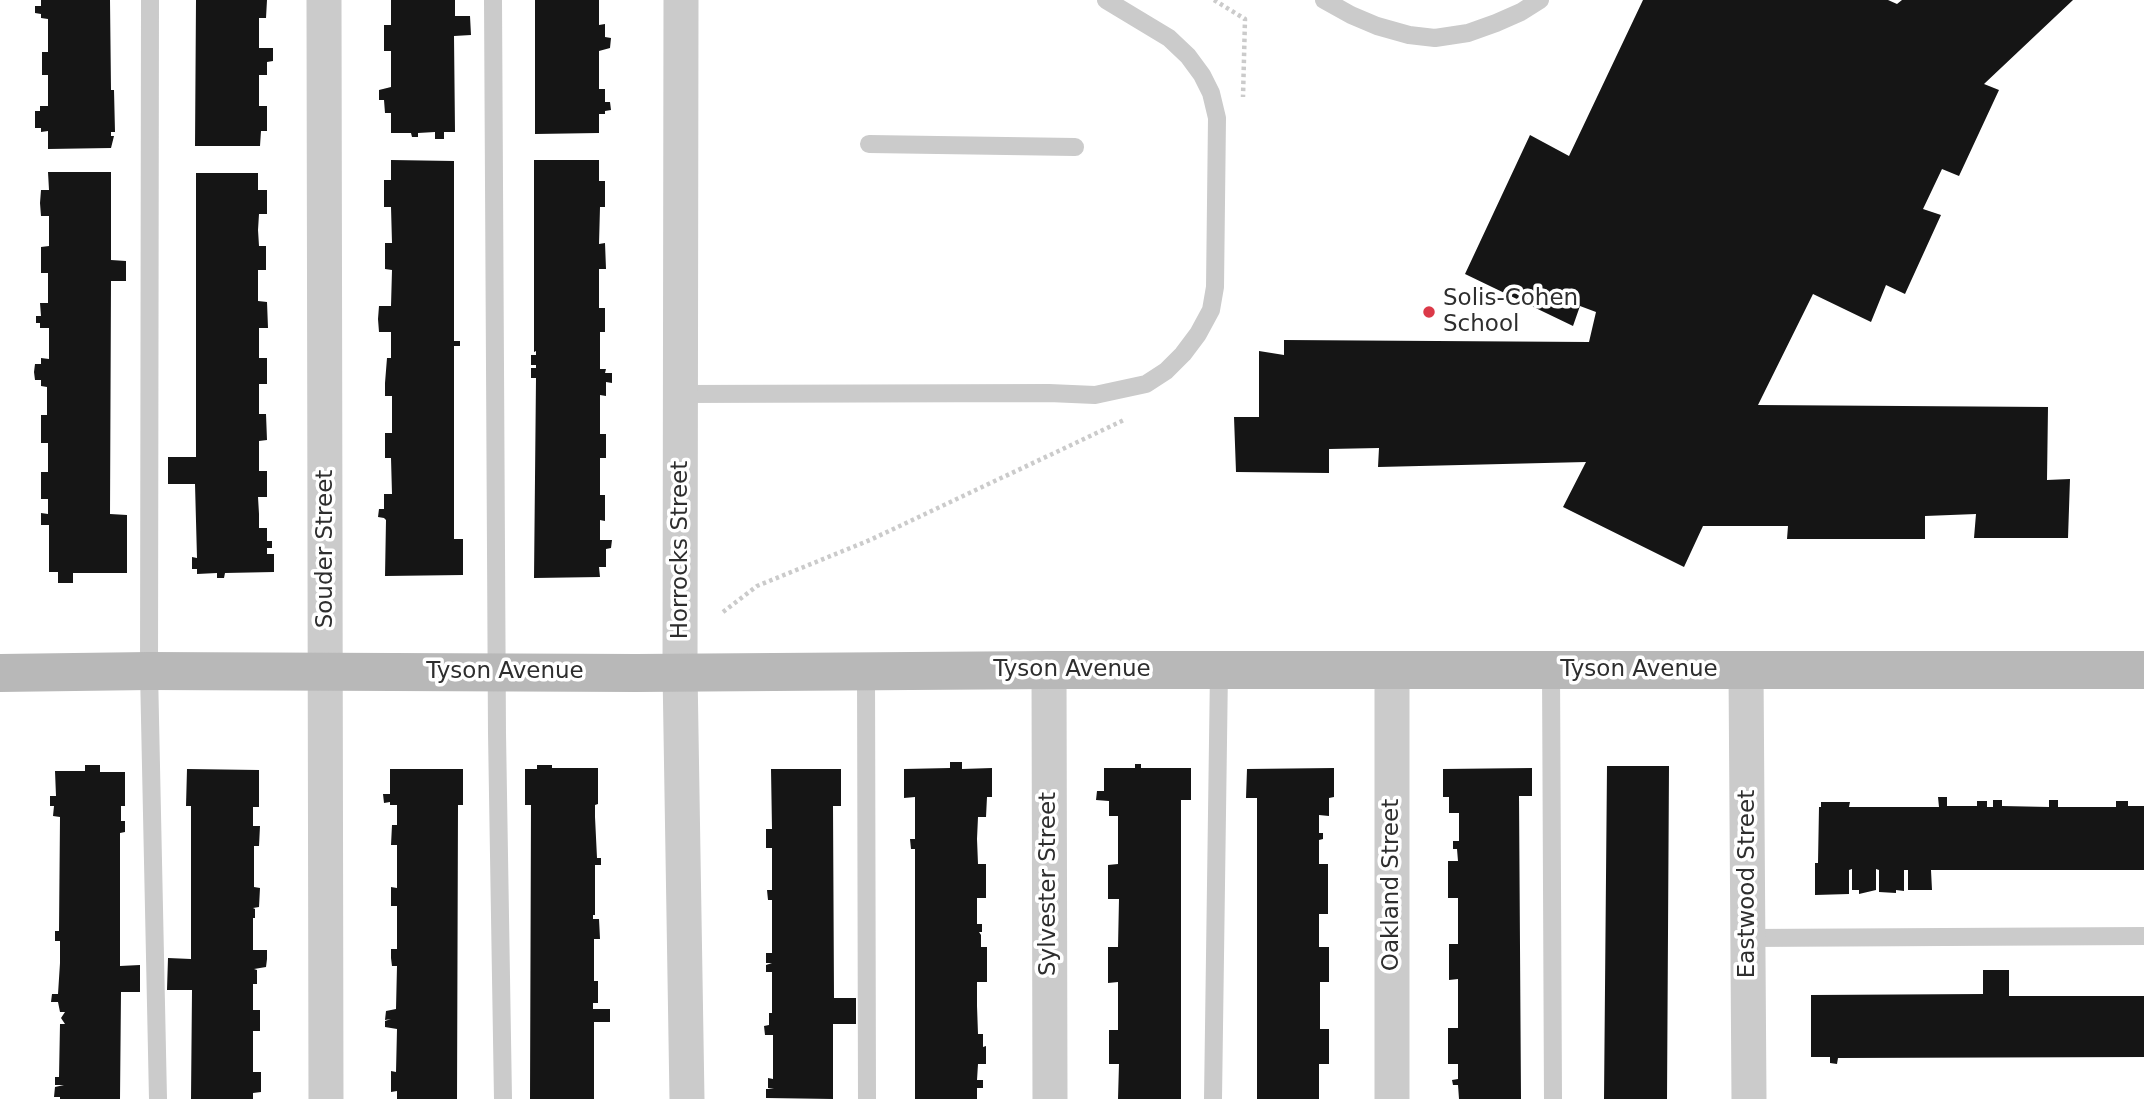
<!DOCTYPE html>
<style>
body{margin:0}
canvas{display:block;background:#fff}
</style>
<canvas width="2144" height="1099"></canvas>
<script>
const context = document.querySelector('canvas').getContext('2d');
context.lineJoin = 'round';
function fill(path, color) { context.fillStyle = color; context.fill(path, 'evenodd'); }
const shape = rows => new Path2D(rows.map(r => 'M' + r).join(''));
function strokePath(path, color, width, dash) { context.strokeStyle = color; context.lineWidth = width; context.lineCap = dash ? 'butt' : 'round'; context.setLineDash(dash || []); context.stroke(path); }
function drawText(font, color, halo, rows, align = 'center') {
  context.font = font + ' "DejaVu Sans",sans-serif'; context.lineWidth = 7; context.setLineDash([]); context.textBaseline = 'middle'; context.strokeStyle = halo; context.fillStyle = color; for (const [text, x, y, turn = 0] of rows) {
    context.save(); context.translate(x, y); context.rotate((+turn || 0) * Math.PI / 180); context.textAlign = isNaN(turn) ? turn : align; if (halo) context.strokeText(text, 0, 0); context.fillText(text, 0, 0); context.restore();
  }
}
fill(shape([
 [41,0,110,0,111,90,114,90,115,132,111,132,111,136,114,136,111,148,48,149,48,131,41,132,41,128,35,128,35,111,40,111,40,106,48,106,48,75,42,75,42,52,48,52,48,19,41,18,41,14,35,13,35,6,41,6],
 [196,0,267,0,266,18,259,18,259,48,273,48,273,61,267,62,267,75,259,75,259,106,267,106,267,131,261,131,260,146,195,146],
 [391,0,455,0,455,16,470,16,471,35,454,36,455,132,444,132,444,139,435,139,435,132,418,133,418,137,412,137,411,133,391,133,391,113,385,113,384,100,379,100,379,90,391,87,391,51,384,51,384,25,391,25],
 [535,0,599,0,599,25,605,24,605,37,611,38,610,48,599,51,599,89,605,89,605,102,610,102,611,110,605,111,605,114,599,114,599,133,535,134],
 [1643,0,1888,0,1897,4,1902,0,2073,0,1984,84,1999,90,1959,176,1942,169,1923,209,1941,215,1905,294,1886,285,1871,322,1813,294,1758,405,2048,407,2047,480,2070,479,2068,538,1974,538,1976,514,1925,516,1925,539,1787,539,1788,526,1703,526,1684,567,1563,507,1586,462,1378,467,1379,448,1329,449,1329,473,1236,472,1234,417,1259,417,1259,351,1284,355,1284,340,1589,342,1596,312,1580,306,1573,326,1465,274,1530,135,1569,156],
 [391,160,454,161,454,341,460,341,460,346,454,346,454,539,463,539,463,575,385,576,386,520,384,518,378,517,379,509,384,509,384,494,392,494,391,458,385,458,385,433,392,433,392,396,385,396,385,383,387,358,391,358,391,332,379,332,378,319,379,306,391,306,392,270,385,269,385,243,392,243,391,207,384,207,384,180,391,180],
 [534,160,599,160,599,181,605,181,605,207,600,207,599,244,605,243,606,269,599,269,599,308,605,308,605,332,600,332,600,369,606,369,605,373,612,373,612,383,606,382,606,396,600,395,600,434,606,434,606,458,600,458,600,495,605,495,605,521,600,520,600,540,612,540,611,548,606,549,606,567,599,567,600,577,534,578,536,378,531,378,531,368,536,368,536,365,531,365,531,355,536,355,536,351,534,352],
 [48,172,111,172,111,260,126,261,126,281,111,281,110,514,127,515,127,573,73,573,73,583,58,583,58,572,49,572,49,525,41,525,41,513,48,514,48,499,41,499,41,472,48,472,48,443,41,443,41,415,47,415,47,387,41,386,41,380,35,380,34,372,35,364,41,364,41,358,49,359,49,328,40,328,40,323,36,323,36,316,41,316,40,303,48,303,48,273,41,273,41,247,49,246,49,216,41,216,40,203,41,190,49,190],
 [196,173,258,173,258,190,267,190,267,214,259,214,258,230,259,246,266,246,266,270,258,270,258,301,267,302,268,328,259,328,259,358,267,358,267,384,259,384,259,414,266,414,267,440,259,441,259,471,267,471,267,497,258,497,259,514,259,528,267,528,267,541,272,541,272,548,267,548,267,554,274,554,274,572,225,573,224,578,217,578,217,573,197,574,197,569,192,569,192,557,197,558,195,484,168,484,168,457,196,457],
 [950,762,962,762,962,769,992,768,992,797,987,797,986,817,978,817,977,839,978,864,986,864,986,898,977,898,977,924,982,924,982,932,979,932,981,935,981,947,987,947,987,982,977,982,977,1006,978,1034,983,1034,983,1047,986,1046,986,1064,978,1064,977,1080,983,1080,983,1088,977,1088,977,1099,915,1099,915,849,911,849,910,839,915,839,915,797,904,798,904,769,950,768],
 [1135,764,1141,764,1141,768,1191,768,1191,800,1181,800,1181,1099,1118,1099,1119,1064,1109,1064,1109,1030,1118,1030,1118,982,1108,983,1108,947,1118,947,1119,899,1108,899,1108,865,1118,864,1118,816,1109,816,1109,801,1096,800,1097,791,1104,791,1104,768,1135,768],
 [85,765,100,765,100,772,125,772,125,806,121,806,121,821,125,821,125,832,120,833,120,966,140,965,140,992,121,992,120,1099,60,1099,60,1097,54,1097,55,1087,64,1085,55,1085,55,1077,59,1077,60,1024,65,1024,61,1018,65,1012,60,1012,58,1002,51,1002,52,994,58,994,60,963,60,941,55,941,55,931,59,931,60,817,53,816,54,806,50,806,50,796,56,796,55,771,85,771],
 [537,765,552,765,552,768,598,768,598,804,595,805,595,817,597,858,601,858,601,865,595,865,595,915,593,915,593,919,599,919,600,939,594,939,594,981,598,981,598,1003,593,1003,593,1009,610,1009,610,1022,594,1022,594,1099,530,1099,531,805,525,805,525,769,537,769],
 [1607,766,1669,766,1667,1099,1604,1099],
 [1334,768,1334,797,1329,798,1329,816,1319,815,1319,833,1323,833,1323,839,1319,840,1319,864,1328,864,1328,914,1319,914,1319,947,1329,947,1329,982,1320,982,1320,1029,1329,1029,1329,1064,1319,1064,1319,1099,1257,1099,1257,798,1246,798,1247,769],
 [1532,768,1532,796,1519,796,1521,1099,1459,1099,1458,1085,1453,1085,1452,1080,1458,1079,1458,1064,1448,1064,1448,1028,1458,1028,1458,979,1449,980,1449,944,1458,944,1458,898,1448,898,1448,861,1458,861,1457,849,1453,849,1453,841,1459,841,1459,813,1449,813,1449,797,1443,797,1443,769],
 [187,769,259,770,259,807,253,807,253,826,260,826,259,846,254,846,254,887,260,888,259,907,253,908,255,909,255,918,253,918,253,950,267,950,267,959,266,967,254,969,257,970,257,984,253,984,253,1010,260,1010,260,1031,253,1031,253,1072,261,1072,261,1092,253,1093,253,1099,191,1099,192,990,167,990,168,958,191,959,191,806,186,806],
 [390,769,463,769,463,805,458,805,457,1099,397,1099,397,1091,391,1092,391,1071,396,1072,397,1029,385,1027,385,1021,391,1019,385,1020,386,1011,396,1009,397,966,392,966,391,958,391,949,397,949,397,906,391,906,391,887,397,888,397,845,391,845,392,825,397,825,397,805,390,805,390,802,384,803,383,794,390,794],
 [771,769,841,769,841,806,833,806,834,998,856,998,856,1024,833,1024,833,1099,766,1098,766,1089,774,1089,768,1088,768,1078,773,1079,773,1035,765,1035,764,1026,769,1025,769,1013,772,1013,772,972,766,972,766,965,772,963,766,963,766,953,772,953,772,900,768,900,767,890,772,890,772,848,766,848,766,829,772,829],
 [1938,797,1947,797,1947,806,1977,806,1977,801,1987,801,1987,807,1993,807,1993,800,2002,800,2002,806,2049,807,2049,800,2058,800,2058,807,2116,807,2116,801,2128,801,2128,806,2144,806,2144,870,1931,870,1932,890,1908,890,1908,870,1904,870,1904,891,1896,890,1896,893,1879,892,1879,870,1876,869,1876,890,1859,894,1859,890,1852,890,1852,869,1849,870,1849,894,1815,895,1815,863,1818,863,1819,807,1821,807,1821,802,1850,802,1849,807,1939,807],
 [1983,970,2009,970,2009,996,2144,996,2144,1057,1840,1058,1838,1058,1837,1064,1830,1063,1830,1057,1811,1057,1811,995,1983,994]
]), '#151515');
strokePath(shape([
 [1214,0,1245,19,1243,97],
 [723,612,757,586,870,540,1124,420]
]), '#cbcbcb', 4.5, [3.5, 3.5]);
strokePath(shape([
 [150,0,149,671,158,1099],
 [493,0,497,733,503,1099],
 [1324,0,1351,15,1377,26,1409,35,1435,38,1468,33,1496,23,1521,12,1540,0],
 [869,144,1075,147],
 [681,394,1049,393,1095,395,1146,384,1166,371,1183,354,1198,334,1211,310,1215,287,1217,118,1211,93,1202,75,1188,56,1169,38,1106,0],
 [866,670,867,1099],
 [1551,670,1553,1099],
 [1748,938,2144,936],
 [1213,1099,1219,670]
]), '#cbcbcb', 18);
strokePath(shape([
 [324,0,326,1099],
 [681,0,680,671,687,1099],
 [1049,670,1050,1099],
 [1392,670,1392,1099],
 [1746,670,1749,1099]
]), '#cbcbcb', 35);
strokePath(shape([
 [0,673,149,671,636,673,1049,670,2144,670]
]), '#b8b8b8', 38);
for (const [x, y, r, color] of [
 [1429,312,7,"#db3948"]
]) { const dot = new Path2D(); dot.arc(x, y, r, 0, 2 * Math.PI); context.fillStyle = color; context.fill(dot); strokePath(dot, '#fff', 2.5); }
drawText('23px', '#2e2e2e', '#fff', [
 ["Solis-Cohen",1443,299],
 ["School",1443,325]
], 'left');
drawText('23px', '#2e2e2e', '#fff', [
 ["Souder Street",326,549,-90],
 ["Horrocks Street",681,550,-90],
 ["Tyson Avenue",1072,670],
 ["Tyson Avenue",1639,670],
 ["Tyson Avenue",505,672],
 ["Sylvester Street",1049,884,-90],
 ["Eastwood Street",1748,884,-90],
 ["Oakland Street",1392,885,-90]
]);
</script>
